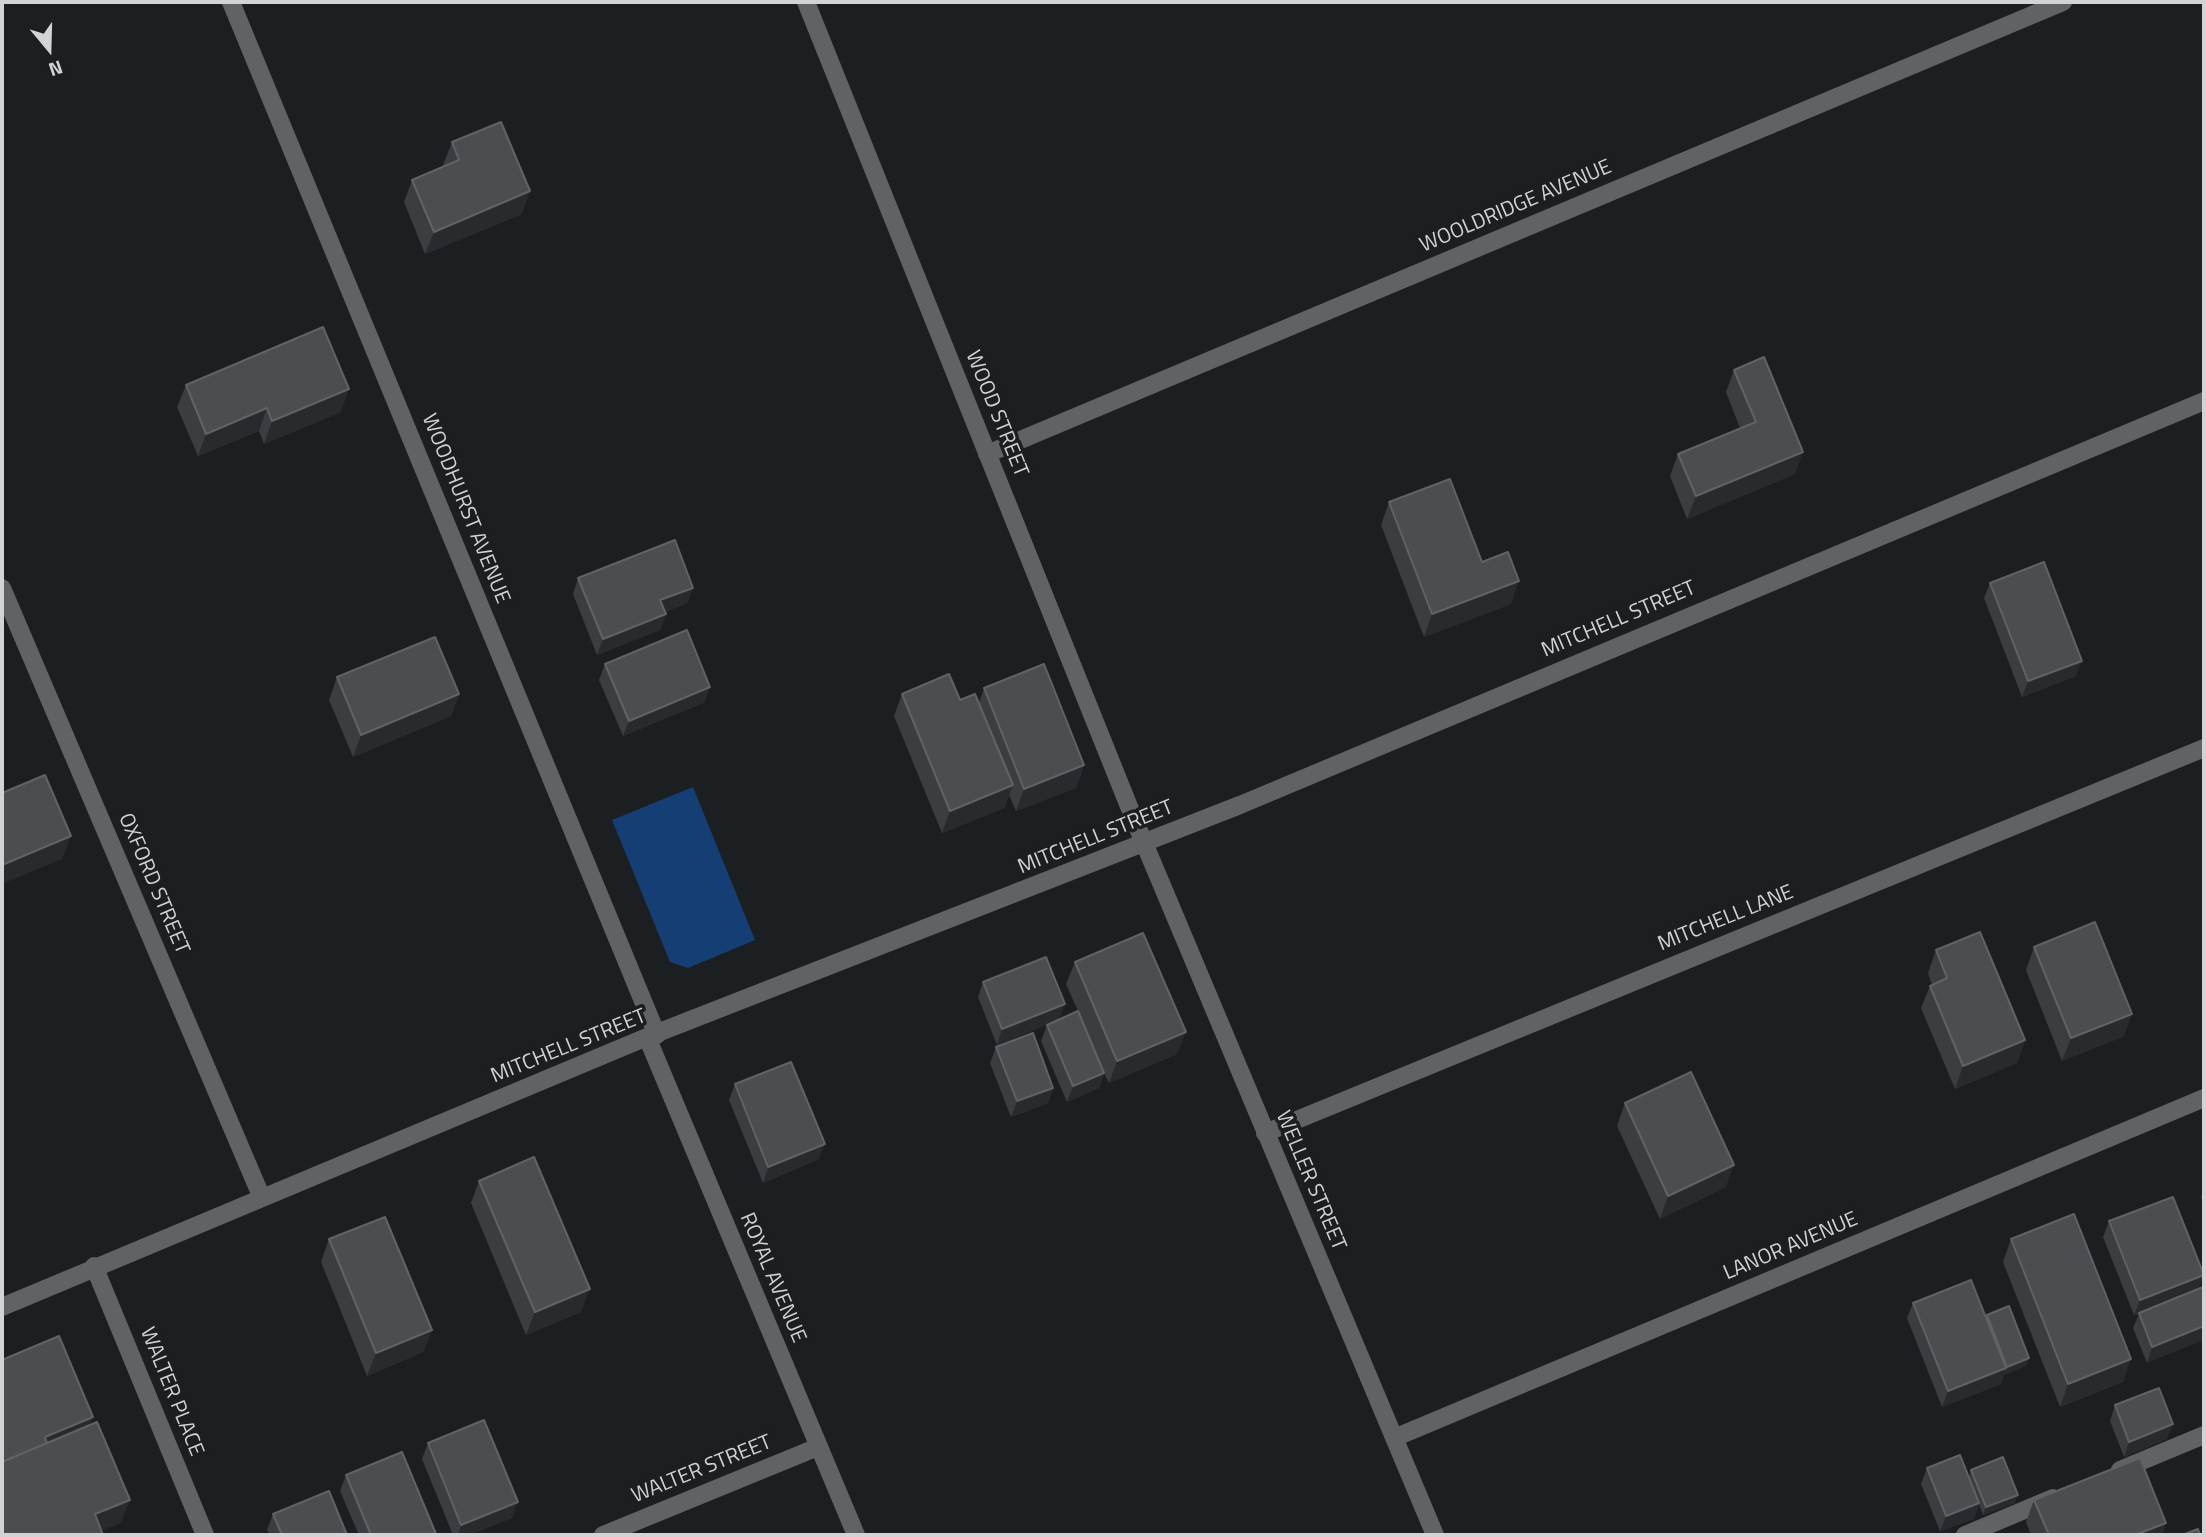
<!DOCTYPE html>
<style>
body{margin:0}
#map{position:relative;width:2206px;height:1537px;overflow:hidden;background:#1c1f22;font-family:"Titillium Web",sans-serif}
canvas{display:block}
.frame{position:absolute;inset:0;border:4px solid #d2d3d6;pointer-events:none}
.north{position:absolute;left:14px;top:14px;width:70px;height:70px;-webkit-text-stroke:5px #1c1f22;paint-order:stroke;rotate:161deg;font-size:19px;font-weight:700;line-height:28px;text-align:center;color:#d2d3d6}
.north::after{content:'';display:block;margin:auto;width:24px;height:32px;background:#d2d3d6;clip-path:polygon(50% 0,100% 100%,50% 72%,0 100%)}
</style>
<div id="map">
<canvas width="2206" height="1537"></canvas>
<div class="frame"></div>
<div class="north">N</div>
</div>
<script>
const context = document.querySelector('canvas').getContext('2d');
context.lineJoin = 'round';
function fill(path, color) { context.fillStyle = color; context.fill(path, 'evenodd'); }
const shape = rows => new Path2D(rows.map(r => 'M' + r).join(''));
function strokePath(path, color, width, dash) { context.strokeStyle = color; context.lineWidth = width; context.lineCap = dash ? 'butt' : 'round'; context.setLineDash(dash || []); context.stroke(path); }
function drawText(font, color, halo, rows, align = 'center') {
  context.font = font + ' "Titillium Web",sans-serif'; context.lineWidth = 7; context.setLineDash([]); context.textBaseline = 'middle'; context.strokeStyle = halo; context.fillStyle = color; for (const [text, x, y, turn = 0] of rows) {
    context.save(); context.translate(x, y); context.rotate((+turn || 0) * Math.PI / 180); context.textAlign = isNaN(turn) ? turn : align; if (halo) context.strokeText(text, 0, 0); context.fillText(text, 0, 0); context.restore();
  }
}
fill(shape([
 [693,787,755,940,688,968,670,962,612,820]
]), '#153e74');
strokePath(shape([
 [231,2,657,1035],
 [806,2,1132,814,1435,1535],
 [987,454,2063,2],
 [2,588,262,1198],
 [647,1037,856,1535],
 [1265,1133,2204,748],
 [94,1266,205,1535],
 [2,1307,647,1037,1240,805,2204,401],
 [1394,1438,2204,1098],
 [2120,1470,2204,1435],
 [603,1535,818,1447],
 [1965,1535,2053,1498]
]), '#606263', 18);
fill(shape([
 [452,142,522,214,425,254,404,202,412,180,444,166,443,165],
 [1734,370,1795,474,1687,519,1670,476,1678,454,1740,428,1726,392],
 [186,385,341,412,264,444,259,431,198,456,177,407],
 [1389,502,1482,562,1511,604,1424,637,1381,525],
 [578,578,693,588,687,603,665,612,666,614,660,630,597,655,573,594],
 [1990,583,2076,676,2022,697,1984,598],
 [605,664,705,702,623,736,599,680],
 [337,677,459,694,451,716,353,757,329,700],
 [984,688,1084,765,1076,788,1016,811,1009,795,1004,808,942,833,894,716,902,694,979,703],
 [2034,947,2124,1036,2062,1061,2026,970],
 [1936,950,2025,1040,2017,1063,1955,1089,1921,1008,1930,986,1932,985,1928,973],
 [1075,962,1177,1054,1109,1083,1104,1073,1099,1088,1067,1102,1041,1041,1047,1025,1053,1022,997,1045,978,997,983,982,1059,1020,1078,1011,1066,984],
 [996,1047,1053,1088,1048,1103,1011,1117,990,1063],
 [735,1084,819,1159,763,1183,729,1100],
 [1625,1103,1726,1187,1660,1219,1617,1126],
 [479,1181,581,1312,526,1335,471,1203],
 [2204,1188,2204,1206,2201,1197],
 [2109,1221,2204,1275,2198,1289,2147,1363,2133,1328,2139,1314,2134,1315,2103,1237],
 [329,1239,432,1330,423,1352,367,1376,321,1262],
 [2011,1239,2123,1382,2060,1407,2003,1262],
 [1913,1303,1986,1317,1987,1315,2029,1358,2026,1366,2004,1374,2001,1384,1942,1407,1907,1318],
 [2115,1405,2167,1439,2124,1457,2110,1421],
 [428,1443,512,1518,469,1535,453,1535,422,1459],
 [1927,1468,1969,1477,1971,1470,2015,1503,1983,1515,1979,1504,1974,1519,1940,1531,1921,1484],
 [346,1475,436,1535,359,1535,340,1491],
 [2034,1500,2166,1523,2162,1535,2031,1535,2026,1522],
 [273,1514,347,1535,270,1535,267,1530]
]), '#3b3d41');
fill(shape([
 [530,191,522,214,425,254,434,232],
 [349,389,341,412,264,444,272,421],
 [267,408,259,431,198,456,206,434],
 [1803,452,1795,474,1687,519,1696,496],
 [1519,581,1511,604,1424,637,1432,614],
 [693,588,687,603,655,616,660,600],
 [666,614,660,630,597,655,603,639],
 [2082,661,2076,676,2022,697,2028,681],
 [710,687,705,702,623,736,629,721],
 [459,694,451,716,353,757,361,735],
 [1084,765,1076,788,1016,811,1024,789],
 [1013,785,1004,808,942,833,950,811],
 [71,836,62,859,2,884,2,865],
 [1065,1004,1059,1020,997,1045,1002,1029],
 [2132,1014,2124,1036,2062,1061,2071,1038],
 [1186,1032,1177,1054,1109,1083,1117,1061],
 [2025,1040,2017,1063,1955,1089,1963,1066],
 [1104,1073,1099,1088,1067,1102,1073,1086],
 [1053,1088,1048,1103,1011,1117,1017,1101],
 [825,1144,819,1159,763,1183,768,1167],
 [1734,1165,1726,1187,1660,1219,1668,1196],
 [2204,1275,2198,1290,2134,1315,2140,1300],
 [590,1289,581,1312,526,1335,535,1312],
 [2204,1326,2204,1340,2147,1363,2152,1347],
 [432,1330,423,1352,367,1376,376,1353],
 [2029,1358,2026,1366,2004,1375,2007,1367],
 [2131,1359,2123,1382,2060,1407,2068,1384],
 [2006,1368,2001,1384,1942,1407,1948,1391],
 [93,1417,90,1425,42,1445,45,1437],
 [2173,1424,2167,1439,2124,1457,2129,1442],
 [2018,1495,2015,1503,1983,1515,1986,1507],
 [130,1500,121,1523,90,1535,95,1514],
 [518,1502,512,1518,469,1535,458,1535,461,1525],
 [1979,1503,1974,1519,1940,1531,1946,1516],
 [2166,1523,2162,1535,2135,1535]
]), '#282a2e');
const building = shape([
 [501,122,530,191,434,232,412,180,459,160,452,142,501,122],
 [323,327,349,389,272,421,267,408,206,434,186,385,323,327],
 [1764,357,1803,452,1696,496,1678,454,1756,422,1734,370,1764,357],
 [1450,479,1482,562,1508,552,1519,581,1432,614,1389,502,1450,479],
 [675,540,693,588,660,600,666,614,603,639,578,578,675,540],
 [2044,562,2082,661,2028,681,1990,583,2044,562],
 [687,630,710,687,629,721,605,664,687,630],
 [435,637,459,694,361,735,337,677,435,637],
 [1044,664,1084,765,1024,789,984,688,1044,664],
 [949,674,960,700,975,694,1013,785,950,811,902,694,949,674],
 [45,775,71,836,2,865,2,793,45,775],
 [2095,922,2132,1014,2071,1038,2034,947,2095,922],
 [1980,932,2025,1040,1963,1066,1930,986,1947,978,1936,950,1980,932],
 [1143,933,1186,1032,1117,1061,1075,962,1143,933],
 [1046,957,1065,1004,1002,1029,983,982,1046,957],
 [1078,1011,1104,1073,1073,1086,1047,1025,1078,1011],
 [1033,1033,1053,1088,1017,1101,996,1047,1033,1033],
 [791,1062,825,1144,768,1167,735,1084,791,1062],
 [1691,1072,1734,1165,1668,1196,1625,1103,1691,1072],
 [534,1157,590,1289,535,1312,479,1181,534,1157],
 [2173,1197,2204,1275,2140,1300,2109,1221,2173,1197],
 [2074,1214,2131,1359,2068,1384,2011,1239,2074,1214],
 [385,1217,432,1330,376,1353,329,1239,385,1217],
 [1971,1280,2006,1368,1948,1391,1913,1303,1971,1280],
 [2203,1287,2204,1292,2204,1326,2152,1347,2139,1313,2203,1287],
 [2009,1306,2029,1358,2007,1367,1987,1315,2009,1306],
 [59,1336,93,1417,45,1437,47,1443,2,1462,2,1360,59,1336],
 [2159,1388,2173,1424,2129,1442,2115,1405,2159,1388],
 [484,1420,518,1502,461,1525,428,1443,484,1420],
 [97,1422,130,1500,95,1514,103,1535,2,1535,2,1462,97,1422],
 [402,1452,436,1534,433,1535,371,1535,346,1475,402,1452],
 [1960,1455,1979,1503,1946,1516,1927,1468,1960,1455],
 [2003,1457,2018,1495,1986,1507,1971,1470,2003,1457],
 [2140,1458,2166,1523,2135,1535,2049,1535,2034,1500,2140,1458],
 [329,1491,347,1535,282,1535,273,1514,329,1491],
 [2198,1529,2200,1535,2182,1535,2198,1529]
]);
fill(building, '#4c4d51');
strokePath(building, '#616266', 2);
drawText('21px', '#d2d3d6', '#1c1f22', [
 ["WOOLDRIDGE AVENUE",1516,207,-23],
 ["WOOD STREET",996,414,68],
 ["WOODHURST AVENUE",465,509,68],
 ["MITCHELL STREET",1619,620,-23],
 ["MITCHELL STREET",1096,838,-22],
 ["OXFORD STREET",153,884,67],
 ["MITCHELL LANE",1726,919,-22],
 ["MITCHELL STREET",569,1047,-22],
 ["WELLER STREET",1310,1181,67],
 ["LANOR AVENUE",1791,1247,-23],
 ["ROYAL AVENUE",772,1278,67],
 ["WALTER PLACE",171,1392,68],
 ["WALTER STREET",702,1470,-22]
]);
</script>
